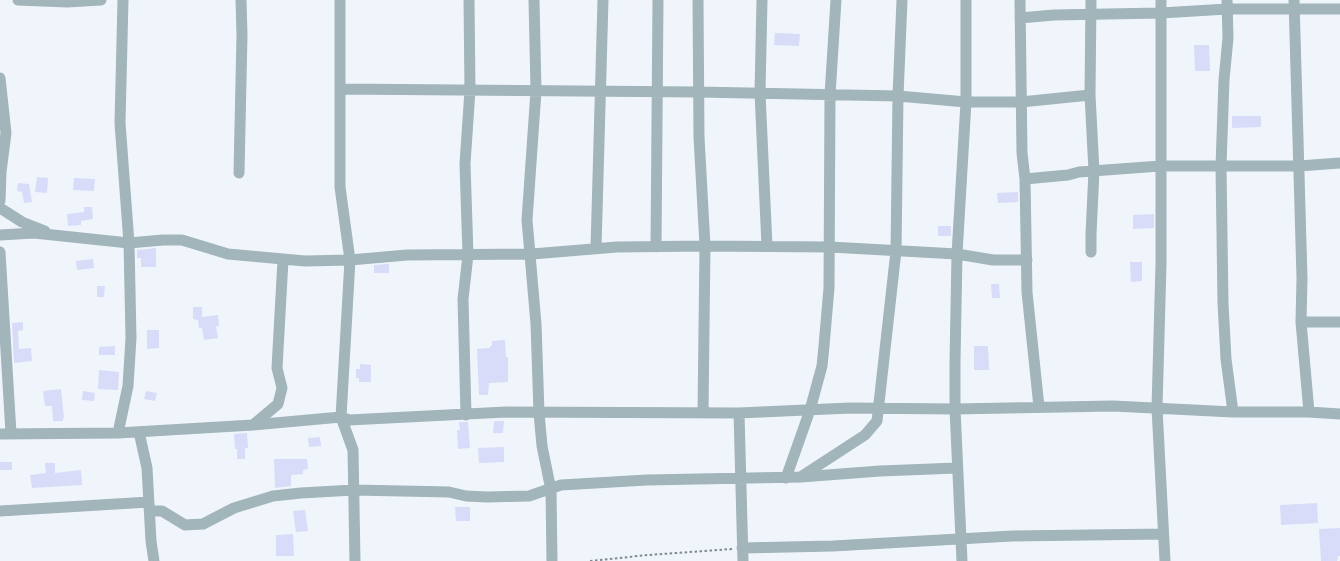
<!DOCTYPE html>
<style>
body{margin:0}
canvas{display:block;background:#eff5fb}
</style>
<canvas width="1340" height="561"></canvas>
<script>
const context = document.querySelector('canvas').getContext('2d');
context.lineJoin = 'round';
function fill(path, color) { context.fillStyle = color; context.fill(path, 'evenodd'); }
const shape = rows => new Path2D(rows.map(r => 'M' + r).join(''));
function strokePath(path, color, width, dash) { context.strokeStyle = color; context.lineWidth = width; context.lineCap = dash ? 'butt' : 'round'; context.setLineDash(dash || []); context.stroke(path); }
fill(shape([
 [775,33,800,34,799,46,774,45],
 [1194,45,1209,45,1210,71,1195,71],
 [1232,116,1261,116,1261,127,1232,128],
 [37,177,48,178,47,193,35,192],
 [74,178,95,179,94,191,73,190],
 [18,183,29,184,32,202,24,203,22,192,17,191],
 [1018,192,1018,202,998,203,997,193],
 [84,207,92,207,93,219,81,221,81,225,68,226,67,214,84,212],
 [1154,214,1154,228,1133,229,1133,215],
 [938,226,951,226,951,236,938,236],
 [156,248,156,267,141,267,141,258,137,258,137,250],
 [93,259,94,268,77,270,76,261],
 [1130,262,1142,262,1142,281,1131,282],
 [389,264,389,273,374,273,374,265],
 [991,284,999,284,1000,298,992,298],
 [97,286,105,286,104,297,97,297],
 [193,307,202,307,202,317,218,315,219,326,216,326,218,338,204,340,202,328,199,328,198,320,193,319],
 [23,322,23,330,18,331,19,349,31,348,32,361,14,363,12,323],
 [147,330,159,330,159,348,147,349],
 [505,340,506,357,508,357,508,382,489,383,488,395,479,395,477,349,490,348,490,346,492,346,492,341],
 [115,346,115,355,99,355,99,347],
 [974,346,988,346,989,370,974,370],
 [360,364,371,365,371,382,359,382,359,378,356,378,356,369,360,369],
 [99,370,119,372,118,390,98,389],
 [61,389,64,418,63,418,63,421,53,421,52,406,45,406,43,391],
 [83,391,95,393,94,401,82,400],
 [146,391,157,393,155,401,144,399],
 [494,421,504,421,503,433,493,433],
 [459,422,468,422,470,448,458,449,457,430,460,430],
 [247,433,248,448,245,448,245,459,237,459,237,449,235,449,234,434],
 [320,437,321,446,309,447,308,438],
 [504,447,504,462,479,463,478,448],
 [274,459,307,459,308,469,303,470,303,474,291,475,291,486,275,488],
 [0,462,12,462,12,470,0,470],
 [45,463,55,463,55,473,81,470,82,485,32,488,30,475,46,473],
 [1317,503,1318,523,1281,525,1280,505],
 [455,507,470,507,470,521,456,521],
 [305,510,308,531,296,532,293,511],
 [1340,528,1340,556,1338,556,1337,561,1321,561,1319,529],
 [293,534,294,556,276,556,276,535]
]), '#d8dcf9');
strokePath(shape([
 [590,561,648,555,732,549]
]), '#808991', 2, [2.5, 2.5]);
strokePath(shape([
 [18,0,67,2,101,0],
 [340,0,340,187,350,260,341,417,353,450,355,561],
 [534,0,536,91,527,220,536,324,539,413,542,446,551,490,552,561],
 [698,0,699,137,705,246,703,413],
 [762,0,760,93,767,246],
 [1020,0,1022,153,1025,179,1027,292,1039,407],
 [1091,0,1090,95,1094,171,1091,234,1091,252],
 [1161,0,1161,264,1157,408,1165,561],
 [1227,0,1228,38,1224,80,1221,166,1223,303,1226,359,1233,412],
 [1294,0,1302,278,1301,322,1309,412],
 [1020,18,1054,15,1161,13,1227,9,1340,9],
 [0,78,6,133,1,172,0,201],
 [340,89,698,92,898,96,966,102,1021,102,1090,95],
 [239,173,242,35,241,0],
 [1025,179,1068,175,1079,172,1160,166,1299,166,1340,163],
 [0,208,22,222,45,231],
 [0,235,34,233,129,243,163,240,182,240,228,254,305,261,350,260,407,255,532,254,617,247,705,246,830,247,957,254,993,260,1027,260],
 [656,247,658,0],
 [596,248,603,0],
 [0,252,11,433],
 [1301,322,1340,322],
 [739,413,743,561],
 [466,415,463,299,468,255,465,164,470,90,469,0],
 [253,425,278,404,282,388,277,368,283,260],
 [139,432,147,468,151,541,154,561],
 [118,433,128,386,131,338,129,243,120,123,123,0],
 [0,434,118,433,253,425,341,417,349,420,506,412,739,413,850,408,955,409,1113,406,1233,412,1309,412,1340,414],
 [802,476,865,435,877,421,896,251,898,96,902,0],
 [786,478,810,410,822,366,824,346,829,288,830,95,836,0],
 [0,511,149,502],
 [150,511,162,511,185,525,203,524,234,508,273,496,301,493,354,490,449,492,466,496,487,497,529,496,561,485,647,480,801,477,880,471,957,468],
 [742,548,833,546,1012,536,1163,534],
 [962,561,955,409,955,362,957,254,966,102,966,0]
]), '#a2b5ba', 11);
</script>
